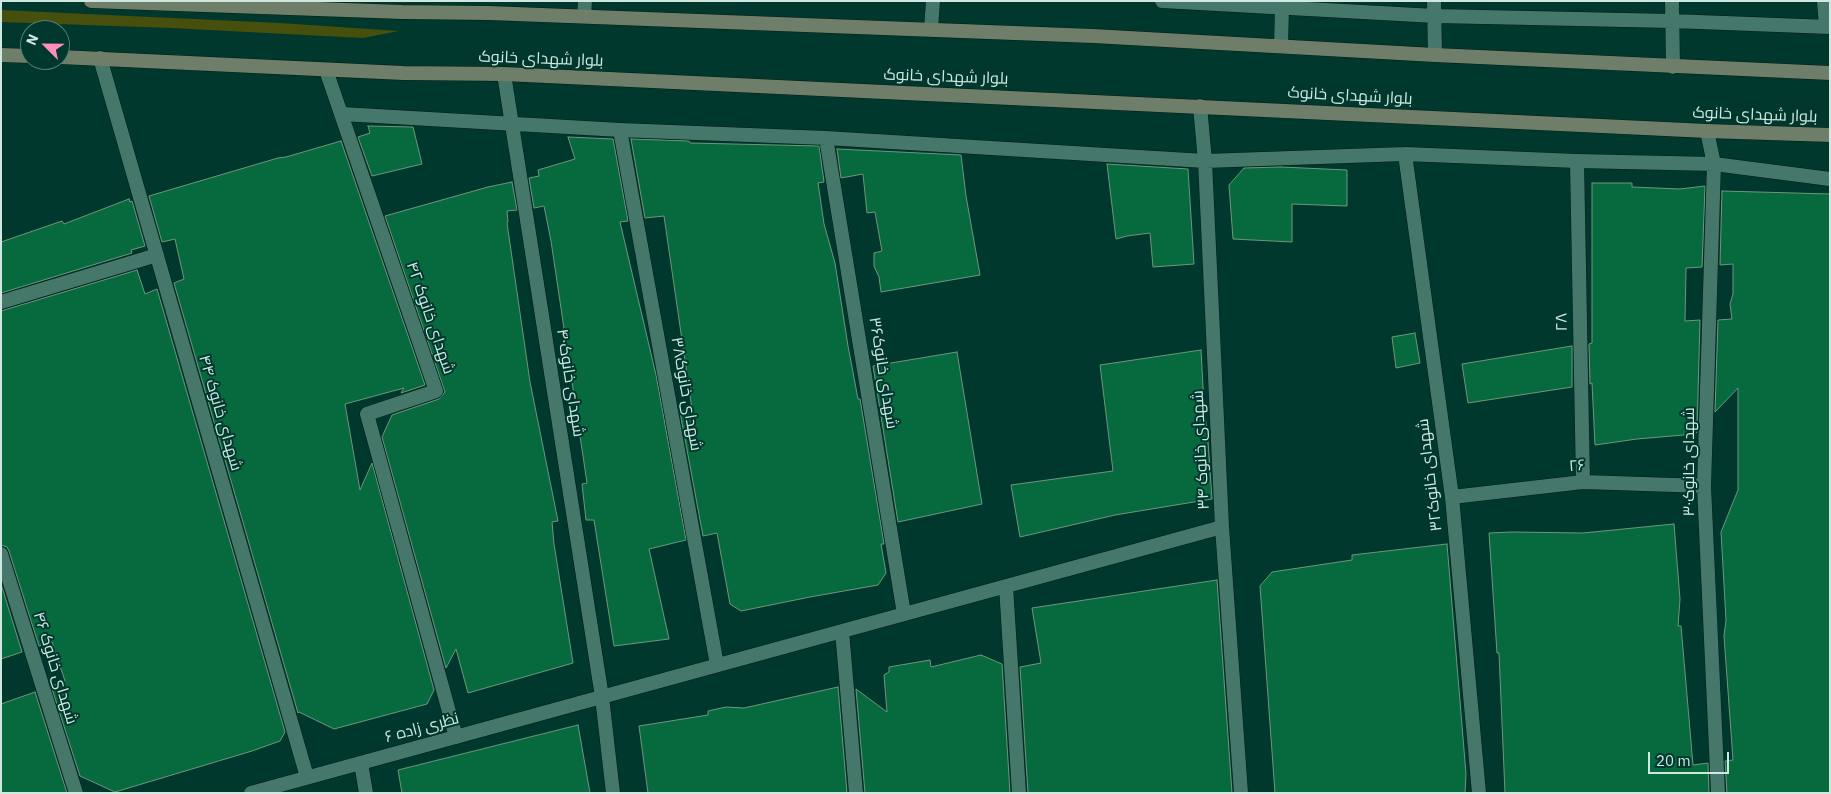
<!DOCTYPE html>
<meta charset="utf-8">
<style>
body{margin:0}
#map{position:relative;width:1831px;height:794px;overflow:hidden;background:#00382e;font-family:"IBM Plex Sans",sans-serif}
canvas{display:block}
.frame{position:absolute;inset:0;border:2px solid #cfe9e1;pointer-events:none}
.north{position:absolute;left:20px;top:20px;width:50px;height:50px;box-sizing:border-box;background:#00382e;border:1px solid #537f76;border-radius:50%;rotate:293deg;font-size:14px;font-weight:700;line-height:20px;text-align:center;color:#cfe9e1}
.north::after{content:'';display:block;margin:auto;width:18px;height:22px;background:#ff8eba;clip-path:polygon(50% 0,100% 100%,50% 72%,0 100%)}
.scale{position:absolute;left:1648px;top:752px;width:81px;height:22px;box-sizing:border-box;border:2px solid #cfe9e1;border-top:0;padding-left:6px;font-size:15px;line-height:18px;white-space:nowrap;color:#cfe9e1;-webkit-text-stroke:4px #00382e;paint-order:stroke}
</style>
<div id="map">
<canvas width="1831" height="794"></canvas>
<div class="frame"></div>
<div class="north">N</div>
<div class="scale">20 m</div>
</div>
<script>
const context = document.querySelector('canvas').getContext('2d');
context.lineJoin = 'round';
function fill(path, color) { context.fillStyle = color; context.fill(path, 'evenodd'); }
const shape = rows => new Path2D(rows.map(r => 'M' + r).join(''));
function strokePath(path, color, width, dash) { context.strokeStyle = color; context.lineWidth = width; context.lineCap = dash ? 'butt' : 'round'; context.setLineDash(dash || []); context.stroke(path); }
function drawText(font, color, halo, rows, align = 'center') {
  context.font = font + ' "IBM Plex Sans",Cairo,sans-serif'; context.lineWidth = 4; context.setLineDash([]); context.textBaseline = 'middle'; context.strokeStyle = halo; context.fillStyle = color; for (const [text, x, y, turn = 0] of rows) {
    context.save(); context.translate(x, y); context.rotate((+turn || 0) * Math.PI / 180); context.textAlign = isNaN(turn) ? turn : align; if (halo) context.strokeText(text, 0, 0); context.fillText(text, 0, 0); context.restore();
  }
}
fill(shape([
 [1,10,280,23,399,31,363,38,171,28,1,22]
]), '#474f0c');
const building = shape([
 [368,126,413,127,422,164,372,176,358,137,370,133,368,126],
 [568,137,613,139,628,221,620,222,656,375,686,540,649,549,669,639,614,646,594,520,586,520,582,484,587,483,551,241,544,206,534,208,529,178,539,176,538,170,575,159,568,137],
 [631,139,689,141,690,143,819,146,824,182,818,183,824,224,835,263,848,346,858,399,860,399,884,544,881,544,886,573,878,585,810,597,741,611,730,604,717,533,703,536,680,412,692,409,664,216,645,218,631,139],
 [341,141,425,385,401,393,404,388,345,404,360,490,372,463,434,690,427,704,334,729,299,712,298,713,174,283,184,279,175,239,162,242,149,196,278,158,286,157,341,141],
 [837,149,961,155,966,196,980,275,881,292,879,277,874,266,874,253,882,251,875,212,867,213,863,174,841,178,837,149],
 [1107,164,1188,169,1194,264,1153,267,1150,233,1127,236,1116,239,1107,164],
 [1281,167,1347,170,1347,206,1292,204,1292,242,1233,239,1229,185,1244,168,1281,167],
 [512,182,517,210,507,211,508,222,507,223,530,382,558,521,552,522,554,544,573,663,468,693,456,649,446,668,382,437,392,415,439,399,445,392,385,216,488,187,512,182],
 [1592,183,1632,183,1632,187,1680,189,1705,186,1702,267,1686,268,1685,321,1700,320,1697,432,1695,434,1637,439,1595,445,1592,383,1590,384,1589,344,1592,343,1592,183],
 [1722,191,1830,194,1830,793,1727,793,1725,761,1733,760,1724,636,1726,620,1721,532,1738,490,1738,388,1715,412,1718,320,1732,319,1730,304,1733,294,1733,264,1720,265,1722,191],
 [129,199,130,202,132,201,145,246,131,250,132,253,1,293,1,242,62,221,64,224,129,199],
 [137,270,145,294,157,289,285,732,280,741,252,751,115,792,80,776,51,686,65,681,52,642,39,646,9,551,7,547,1,545,1,311,137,270],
 [1415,333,1420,363,1396,368,1392,337,1415,333],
 [1572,346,1572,387,1468,403,1462,364,1572,346],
 [1201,350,1204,405,1208,441,1212,499,1115,515,1020,537,1011,485,1113,471,1100,365,1201,350],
 [957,352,982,504,898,522,873,366,957,352],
 [1674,524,1680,599,1678,626,1681,626,1693,765,1708,763,1709,793,1505,793,1499,653,1497,653,1489,533,1512,532,1583,533,1674,524],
 [1447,544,1466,774,1465,793,1275,793,1260,586,1272,572,1352,560,1352,555,1447,544],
 [1217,580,1232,793,1028,793,1020,667,1041,663,1032,608,1217,580],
 [1,584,22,652,1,659,1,584],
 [981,655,1002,664,1010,793,865,793,856,689,887,712,884,675,889,672,889,667,930,660,931,667,981,655],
 [838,687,847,793,648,793,639,726,708,715,708,711,726,707,744,708,838,687],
 [35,692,67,793,1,793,1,704,35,692],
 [578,725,590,793,402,793,398,770,578,725]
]);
fill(building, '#076a3e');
strokePath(building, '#6f967d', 1);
const minor = shape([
 [1162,1,1435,16,1672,21,1830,27],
 [1434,1,1435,55],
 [1672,1,1673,67],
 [1824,1,1826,27],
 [584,16,585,1],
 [931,29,933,1],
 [1281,46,1282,8],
 [100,58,307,777],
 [326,70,436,391,367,414,456,737],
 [504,74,602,697,613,793],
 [1200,106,1205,161,1222,527,1241,793],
 [342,114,620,130,826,138,1205,161,1405,154,1577,161,1714,164,1830,179],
 [620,130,717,665],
 [1707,131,1714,164,1704,486,1718,793],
 [826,138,904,614],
 [1405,154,1452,497,1479,793],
 [1577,161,1583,482],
 [1,302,157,255],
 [1452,497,1583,482,1704,486],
 [1,554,76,793],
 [1006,586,1019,793],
 [842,631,856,793],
 [361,763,366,793],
 [251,793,1222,527]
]);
const secondary = shape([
 [91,1,402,12,489,13,1093,36,1435,55,1830,73],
 [1,55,30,56],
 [60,57,403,73,504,74,1707,131,1830,135]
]);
strokePath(minor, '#031c16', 15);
strokePath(secondary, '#031c16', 15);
strokePath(minor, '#46776b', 14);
strokePath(secondary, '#6e7e68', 14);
drawText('16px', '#cfe9e1', '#00382e', [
 ["بلوار شهدای خانوک",541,59,2],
 ["بلوار شهدای خانوک",946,77,2],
 ["بلوار شهدای خانوک",1350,96,3],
 ["بلوار شهدای خانوک",1755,115,2],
 ["شهدای خانوک ۴۲",430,318,71],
 ["۲۸",1562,322,-91],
 ["شهدای خانوک۳۶",883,373,81],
 ["شهدای خانوک۴۰",570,383,81],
 ["شهدای خانوک۳۸",686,394,80],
 ["۴۴ شهدای خانوک",220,413,74],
 ["۳۴ شهدای خانوک",1201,450,-93],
 ["شهدای خانوک۳۰",1689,462,-90],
 ["۲۶",1577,466,-4],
 ["شهدای خانوک۳۲",1430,475,-97],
 ["۴۶ شهدای خانوک",55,668,73],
 ["نظری زاده ۶",422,728,-15]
]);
</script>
